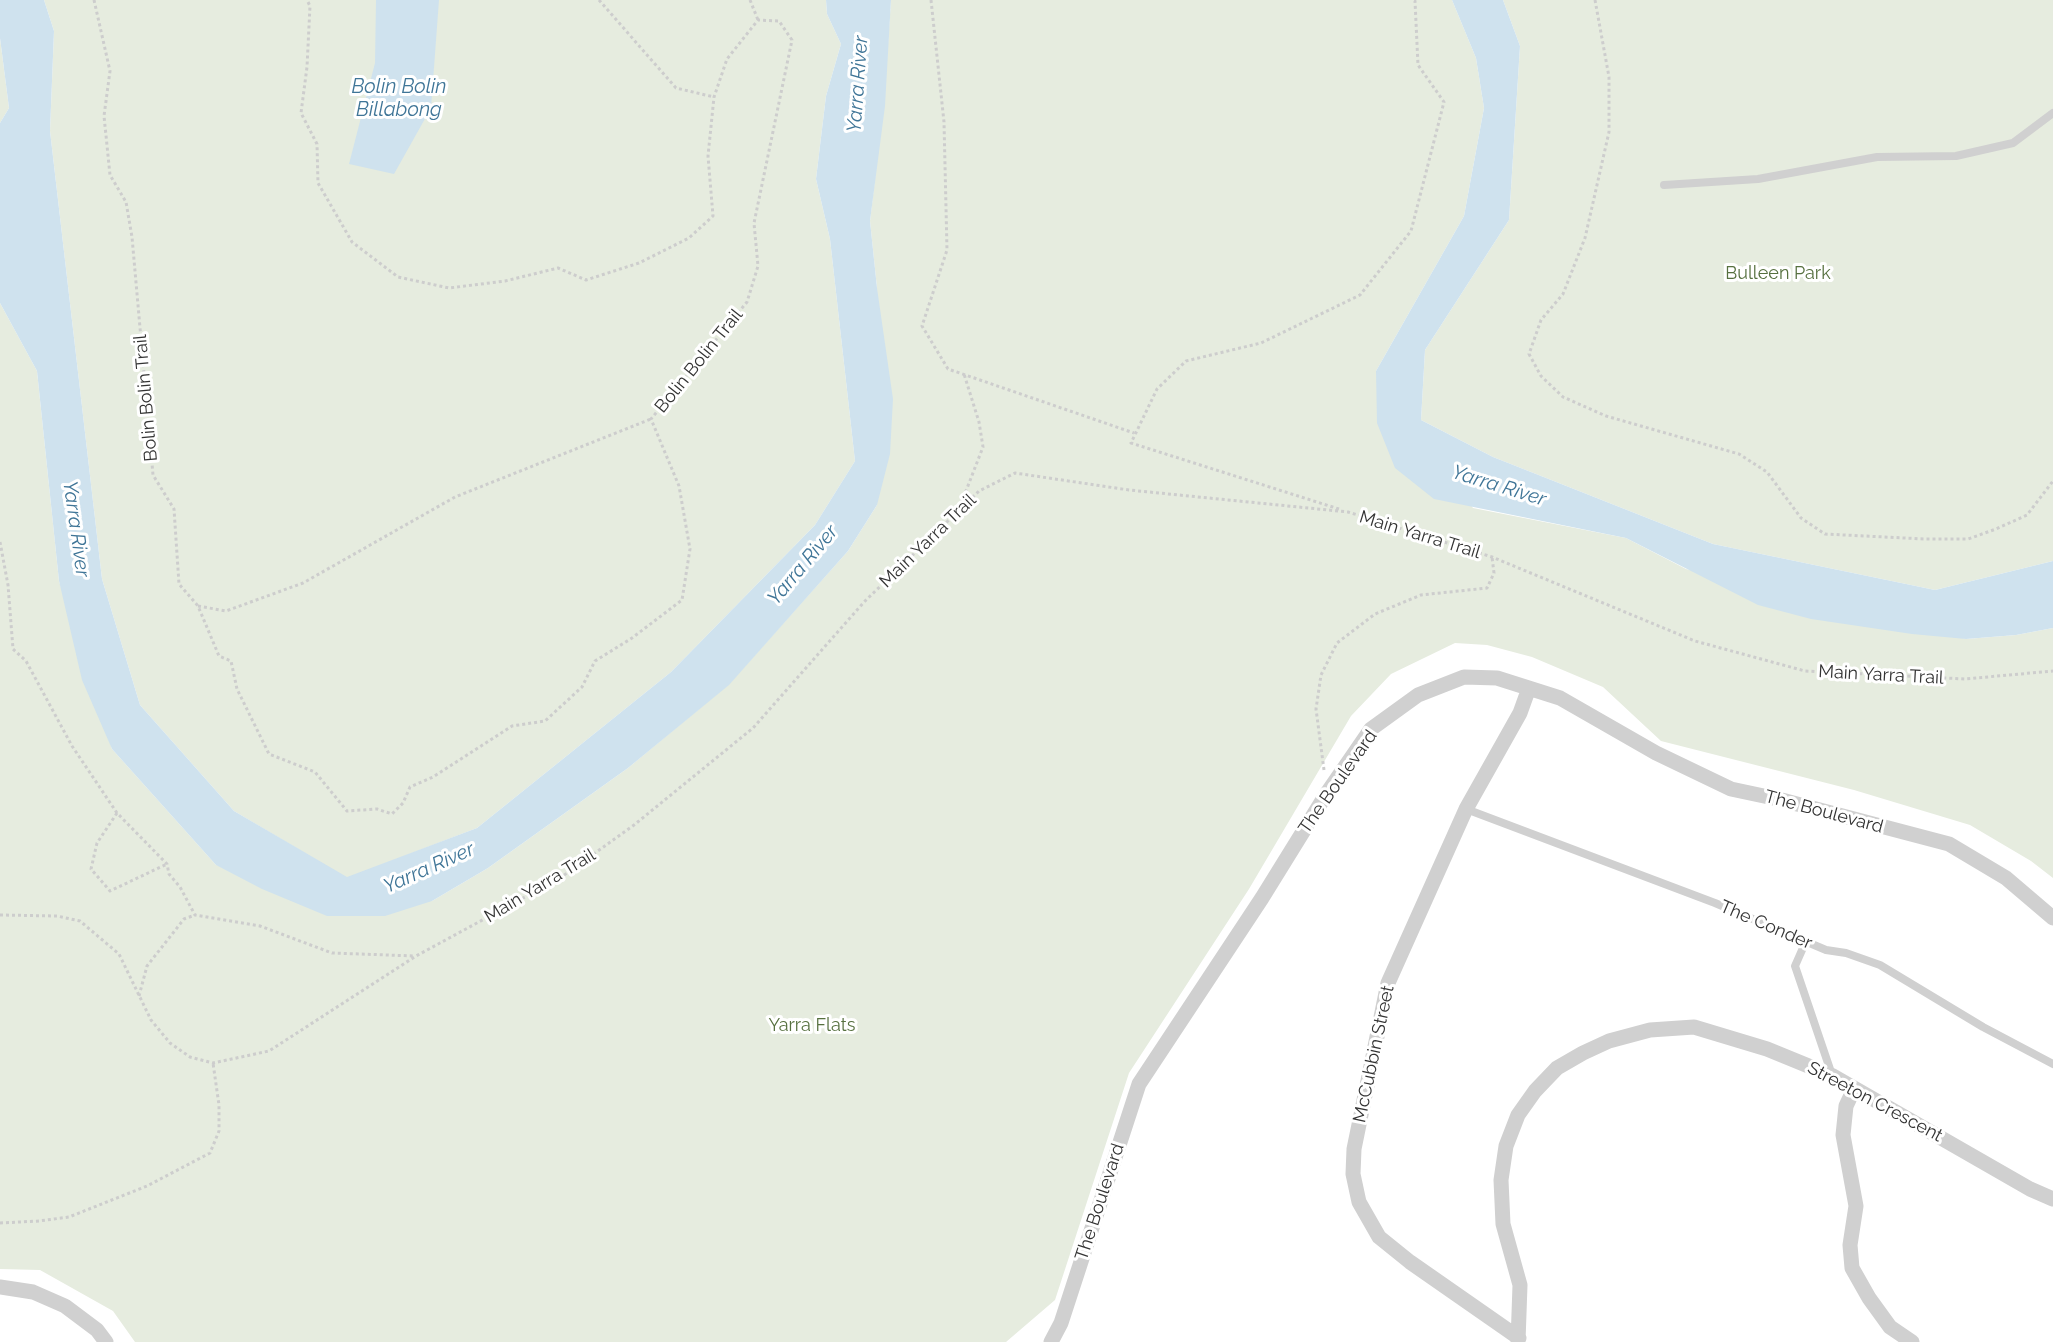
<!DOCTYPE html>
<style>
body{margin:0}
canvas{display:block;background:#fff}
</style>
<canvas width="2053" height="1342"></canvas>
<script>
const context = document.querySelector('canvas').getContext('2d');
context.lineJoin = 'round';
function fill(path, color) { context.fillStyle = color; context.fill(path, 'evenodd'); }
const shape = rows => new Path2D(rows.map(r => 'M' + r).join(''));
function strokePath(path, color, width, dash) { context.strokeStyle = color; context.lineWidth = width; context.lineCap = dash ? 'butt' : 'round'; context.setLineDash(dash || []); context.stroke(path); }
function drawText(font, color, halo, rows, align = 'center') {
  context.font = font + ' Raleway,sans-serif'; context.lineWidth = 6; context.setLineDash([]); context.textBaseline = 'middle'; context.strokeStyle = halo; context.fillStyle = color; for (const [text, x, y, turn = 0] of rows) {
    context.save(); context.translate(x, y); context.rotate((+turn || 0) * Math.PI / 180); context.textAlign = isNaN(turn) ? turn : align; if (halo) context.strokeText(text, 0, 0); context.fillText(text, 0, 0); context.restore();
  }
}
fill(shape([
 [44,0,826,0,827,14,841,44,826,96,816,179,830,239,855,461,815,525,671,672,477,828,347,878,234,811,140,705,102,579,50,131,54,31],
 [891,0,1452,0,1476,58,1484,108,1464,216,1376,371,1473,508,1626,538,1686,569,1966,639,2016,635,2053,628,2053,878,2031,861,1970,825,1854,790,1661,741,1603,687,1532,657,1487,645,1455,643,1391,674,1351,716,1249,889,1129,1073,1055,1300,1006,1342,135,1342,113,1311,40,1270,0,1269,0,303,37,371,59,581,112,749,216,865,432,901,488,868,628,768,729,684,848,551,877,505,877,288,870,221,884,103],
 [1503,0,2053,0,2053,561,1935,590,1713,544,1493,457,1421,420,1425,350,1509,220,1520,46],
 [0,38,9,108,0,123]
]), '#e6ecdf');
fill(shape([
 [0,0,44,0,54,31,50,131,102,579,140,705,234,811,347,877,477,828,671,672,815,525,855,461,830,239,816,179,826,96,841,44,827,14,826,0,891,0,885,106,870,221,877,288,893,399,890,454,877,505,848,551,729,685,628,768,488,868,432,901,385,916,327,916,262,889,216,865,112,749,82,680,59,581,37,371,0,303,0,123,9,108,0,38],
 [376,0,439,0,431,108,394,174,349,164,375,63],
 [1452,0,1503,0,1520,46,1509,220,1425,350,1421,420,1493,457,1713,544,1935,590,2053,561,2053,628,2016,635,1966,639,1912,634,1811,619,1758,605,1626,538,1434,499,1395,468,1377,423,1376,371,1464,216,1484,108,1476,58]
]), '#cfe2ee');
strokePath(shape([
 [94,0,110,71,104,116,110,175,126,202,132,237,153,475,174,509,179,584,198,606,219,656,231,661,237,689,269,754,315,772,347,811,377,809,392,814,403,803,410,787,433,777,512,726,545,721,582,687,595,661,632,638,682,600,690,549,679,486,651,419,747,302,758,266,754,223,792,40,779,21,758,20,727,59,714,97,708,156,713,216,689,238,639,263,586,280,558,268,505,281,449,288,398,277,352,242,318,183,317,144,301,113,307,67,310,6,307,0],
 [599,0,676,88,714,97],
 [750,0,758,20],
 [931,0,944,122,947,250,922,326,948,369,1134,433],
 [1595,0,1609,77,1609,132,1585,238,1563,294,1541,320,1529,354,1541,376,1563,397,1606,416,1739,454,1767,472,1801,518,1825,534,1924,539,1968,539,1996,529,2027,515,2053,481],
 [959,509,983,447,979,422,964,374],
 [1339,509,1131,443,1157,389,1186,361,1261,343,1360,295,1411,231,1444,102,1418,65,1415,1,1413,0],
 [0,542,8,585,13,649,26,661,72,746,117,813,167,864,169,874,180,887,195,915,260,926,332,953,415,956],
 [198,606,226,611,303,583,455,497,651,419],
 [1324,770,1316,709,1321,675,1337,643,1375,614,1421,595,1487,588,1494,573,1492,557],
 [117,813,97,843,91,869,110,891,167,864],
 [0,915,57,916,80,921,119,954,151,1020,170,1043,190,1057,213,1063,269,1051,416,956,560,878,634,825,753,728,864,602,979,491,1015,473,1129,490,1348,512,1492,557,1695,641,1805,671,1965,679,2053,671],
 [139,996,147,966,184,919,195,915],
 [0,1223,39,1221,69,1217,147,1186,210,1153,219,1131,219,1105,213,1063]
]), '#cdcdcd', 3, [3, 3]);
strokePath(shape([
 [1664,185,1758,179,1877,157,1956,156,2013,143,2053,113],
 [1466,809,1715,903,1826,950,1846,953,1880,965,1983,1027,2053,1064],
 [1806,941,1795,966,1832,1075]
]), '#d0d0d0', 8);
strokePath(shape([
 [1854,1089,1846,1106,1843,1135,1856,1206,1850,1245,1852,1268,1869,1298,1890,1327,1912,1342],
 [0,1287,33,1292,65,1306,97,1330,106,1342],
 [1519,1338,1410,1262,1379,1237,1359,1202,1353,1174,1354,1149,1388,983,1466,809,1520,713,1529,688],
 [1051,1342,1061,1323,1139,1084,1262,898,1327,793,1371,729,1418,695,1464,677,1497,678,1560,698,1656,753,1731,789,1778,799,1949,844,2006,878,2053,918],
 [1518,1342,1520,1285,1503,1224,1501,1180,1506,1146,1518,1115,1535,1091,1557,1068,1583,1053,1609,1041,1650,1030,1694,1027,1767,1049,1833,1076,2030,1189,2053,1199]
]), '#d0d0d0', 15);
drawText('18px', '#56703f', '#fff', [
 ["Bulleen Park",1778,274],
 ["Yarra Flats",812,1026]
]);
drawText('18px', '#333', '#fff', [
 ["Bolin Bolin Trail",699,361,-51],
 ["Bolin Bolin Trail",146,398,-95],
 ["Main Yarra Trail",1420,535,17],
 ["Main Yarra Trail",928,541,-44],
 ["Main Yarra Trail",1881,675,3],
 ["The Boulevard",1338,782,-55],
 ["The Boulevard",1824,812,15],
 ["Main Yarra Trail",540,886,-31],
 ["The Conder",1766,925,23],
 ["McCubbin Street",1374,1054,-78],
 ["Streeton Crescent",1875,1102,28],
 ["The Boulevard",1100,1202,-72]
]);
drawText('italic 20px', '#3f7597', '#fff', [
 ["Yarra River",858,84,-86],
 ["Bolin Bolin",399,87],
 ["Billabong",399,110],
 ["Yarra River",1499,486,17],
 ["Yarra River",76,529,82],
 ["Yarra River",803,565,-50],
 ["Yarra River",429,868,-24]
]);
</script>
